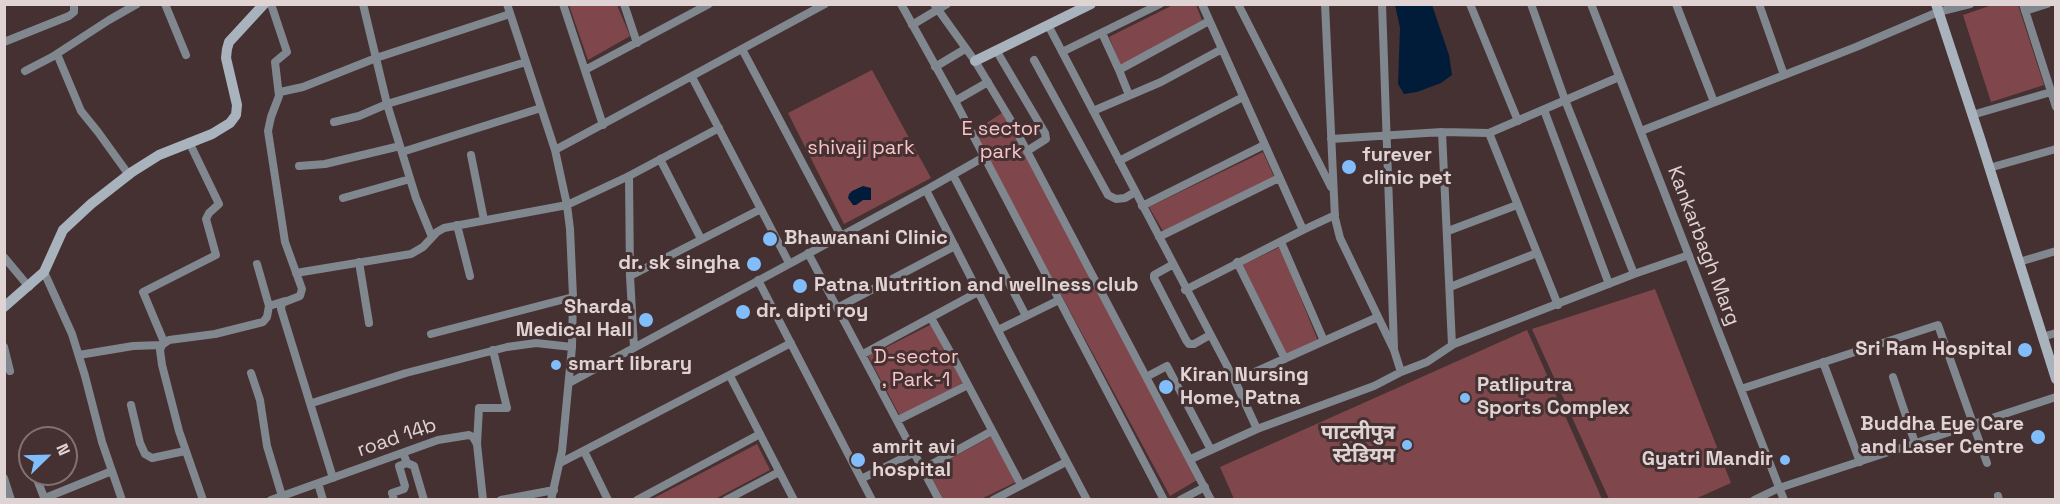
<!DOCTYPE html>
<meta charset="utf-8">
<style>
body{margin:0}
#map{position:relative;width:2060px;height:504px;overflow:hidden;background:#453132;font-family:"Space Grotesk",sans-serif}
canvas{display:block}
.frame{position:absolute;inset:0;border:6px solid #e0d3d4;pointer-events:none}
.north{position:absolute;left:18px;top:426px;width:60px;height:60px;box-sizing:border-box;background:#453132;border:2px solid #837273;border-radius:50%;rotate:67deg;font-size:16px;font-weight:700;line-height:24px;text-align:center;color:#e0d3d4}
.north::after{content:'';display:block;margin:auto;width:21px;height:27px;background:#81bdfa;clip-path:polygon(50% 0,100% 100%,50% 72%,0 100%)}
</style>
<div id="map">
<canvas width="2060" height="504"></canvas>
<div class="frame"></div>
<div class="north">N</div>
</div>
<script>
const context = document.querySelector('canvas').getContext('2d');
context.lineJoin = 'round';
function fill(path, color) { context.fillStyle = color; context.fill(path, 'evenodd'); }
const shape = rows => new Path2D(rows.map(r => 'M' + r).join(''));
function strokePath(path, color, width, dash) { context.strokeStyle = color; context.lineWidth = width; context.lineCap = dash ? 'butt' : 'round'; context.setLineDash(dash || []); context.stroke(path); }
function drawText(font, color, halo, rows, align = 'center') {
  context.font = font + ' "Space Grotesk","Noto Sans Devanagari",sans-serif'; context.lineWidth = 6; context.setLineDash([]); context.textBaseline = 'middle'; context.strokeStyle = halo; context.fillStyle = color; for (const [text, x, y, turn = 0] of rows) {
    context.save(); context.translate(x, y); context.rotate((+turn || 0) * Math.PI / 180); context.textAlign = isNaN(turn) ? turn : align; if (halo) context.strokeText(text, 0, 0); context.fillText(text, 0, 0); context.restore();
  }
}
fill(shape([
 [1995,4,2018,5,2044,85,1991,102,1963,15],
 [569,5,617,5,630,36,588,60],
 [1173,5,1196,5,1202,20,1121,66,1109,37],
 [872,70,931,178,844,224,788,113],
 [1008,109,1197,480,1170,496,973,132],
 [1263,152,1274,177,1163,231,1149,207],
 [1280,247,1318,341,1287,355,1243,265],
 [1655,289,1731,483,1695,499,1609,499,1532,329],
 [932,324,963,384,900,416,867,354,873,354],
 [1527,330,1602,499,1234,499,1220,467],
 [994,435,1018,481,981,499,943,499,928,471],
 [757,444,770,470,715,499,652,499]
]), '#7f474c');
fill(shape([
 [1395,5,1432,5,1449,55,1452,75,1441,83,1417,92,1404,94,1398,84,1400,28],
 [863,186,871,188,871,200,863,200,856,205,853,205,848,198,849,194,852,191]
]), '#001c39');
strokePath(shape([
 [165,4,186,55],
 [271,4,287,52,275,62,279,96,271,117,268,131,285,242,302,289,300,296,282,303,281,309,333,478],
 [363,4,387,104,416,198,432,237],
 [507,4,555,150,567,205,570,229,573,297,572,347,562,451,551,500],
 [563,4,603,125],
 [624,4,637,43],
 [901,4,955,101,1164,500],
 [934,4,975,61,1010,119,1211,500],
 [1202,4,1303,230,1335,215],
 [1238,4,1331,187],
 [1325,4,1335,218,1340,238,1394,350,1401,372],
 [1382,4,1394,348],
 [1470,4,1518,121],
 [1531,4,1565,100,1634,274],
 [1591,4,1784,500],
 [1676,4,1714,102],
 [1759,4,1784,75],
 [2023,4,2056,107],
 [2025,11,2047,4],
 [912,25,947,4],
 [1048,25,1235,381,1257,429],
 [1102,33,1119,70,1209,21],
 [4,42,69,16,74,12,74,4],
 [742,49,841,236],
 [996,50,1045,133,1046,139,1027,151],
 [1062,52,1160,4],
 [57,54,81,111,98,132,129,175],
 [1034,60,1108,195,1116,199,1125,198,1135,192],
 [935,67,965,49],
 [585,70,709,4],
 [1119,70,1129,95],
 [25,71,52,57,109,20,137,4],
 [692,77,789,263],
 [280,92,303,87,376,58,510,14],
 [955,101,988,82],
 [1544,110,1609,284],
 [1093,111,1161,82,1222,49],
 [1972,115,2051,92],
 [334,122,359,116,387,104,526,62],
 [1641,131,1856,47,1938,12,1970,4],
 [1442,132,1452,345],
 [1331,139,1442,132,1489,133],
 [555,150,825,4],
 [402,152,541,108],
 [471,155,484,220],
 [660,159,701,239],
 [1119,161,1243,97],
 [299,166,325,164,400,146],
 [1989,168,2056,149],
 [953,175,1026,316],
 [629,176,630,276,634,347],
 [926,190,1008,350,1087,500],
 [343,198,410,179],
 [1142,206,1264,145],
 [457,225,470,276],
 [1448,231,1517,205],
 [1159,237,1279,178],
 [808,253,939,500],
 [4,257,29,287],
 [359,262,369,323],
 [1237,262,1285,359],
 [2019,262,2056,251],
 [257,264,269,306],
 [1172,265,1154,275,1154,278,1186,340,1189,344,1194,344,1210,335],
 [44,272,72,334,85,376,102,442,122,500],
 [296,273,411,254,423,247,437,232,444,228,567,205,629,176,719,128],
 [630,276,761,209],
 [758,280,872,500],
 [1450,287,1537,253],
 [1185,290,1303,230],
 [1558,305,1489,133,1619,77],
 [837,308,955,246],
 [931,318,958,366,1021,485],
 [998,330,1059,300],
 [431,334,573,297],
 [2042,337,2056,333],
 [1324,341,1378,317],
 [164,342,143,292,216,255,206,219,209,213,219,204,189,142],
 [4,347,10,371],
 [863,354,978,292],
 [79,355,133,346,162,345],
 [1823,362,1860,462],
 [251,373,260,400,267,446,282,496],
 [730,376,794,500],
 [1148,376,1167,366,1211,450],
 [1893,377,1915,443],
 [1235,381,1324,341,1281,242],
 [569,383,926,190,984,157],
 [1741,389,1938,325,1987,463],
 [312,403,406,373,507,347,536,343,572,347],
 [131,405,140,443,145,454,152,458,185,451],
 [898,420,968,385],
 [477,444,479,408,507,408,493,350],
 [584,451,608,500],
 [403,453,407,463,414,466,424,500],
 [1191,459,1257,429,1374,386,1401,372,1427,362,1454,344,1634,274,1689,255],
 [560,463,791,343],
 [923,469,992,431],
 [35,474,45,500],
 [4,478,11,500],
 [861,479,915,452],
 [318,483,323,500],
 [1998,496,1999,500],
 [45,498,112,471],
 [203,500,179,431,162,365,160,350,162,345,169,340,215,334,263,322,267,317,269,306,285,301],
 [271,500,438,440,469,435,473,437,477,444,483,500],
 [394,500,392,493,404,489,405,486,399,466,407,463],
 [501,500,554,490],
 [637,500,760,434],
 [726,500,779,472],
 [993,500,1066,462],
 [1180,500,1205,487],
 [1754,500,1779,488,2056,397]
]), '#80878e', 8);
strokePath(shape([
 [1936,4,1980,138,2056,379],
 [975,61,1091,4],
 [4,307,44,272,63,230,91,204,132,172,159,155,212,134,230,123,236,115,237,105,226,58,227,49,229,42,264,4]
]), '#a9b3be', 10);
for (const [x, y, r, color] of [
 [1349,167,8,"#81bdfa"],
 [770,239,8,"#81bdfa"],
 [754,264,8,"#81bdfa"],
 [800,286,8,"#81bdfa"],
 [743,312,8,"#81bdfa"],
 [646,320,8,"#81bdfa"],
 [2025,350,8,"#81bdfa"],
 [556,365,6,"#81bdfa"],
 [1166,387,8,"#81bdfa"],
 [1465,398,6,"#81bdfa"],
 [2038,437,8,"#81bdfa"],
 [1407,445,6,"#81bdfa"],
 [858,460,8,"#81bdfa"],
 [1785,460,6,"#81bdfa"]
]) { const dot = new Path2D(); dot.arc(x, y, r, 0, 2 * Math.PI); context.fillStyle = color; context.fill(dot); strokePath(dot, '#453132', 2); }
drawText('20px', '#f7c5c8', '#453132', [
 ["E sector",1001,130],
 ["park",1001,153],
 ["shivaji park",861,149],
 ["D-sector",916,358],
 [", Park-1",916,381]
]);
drawText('bold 20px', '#e0d3d4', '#453132', [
 ["furever",1362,156],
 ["clinic pet",1362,179],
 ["Bhawanani Clinic",784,239],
 ["dr. sk singha",740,264,"right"],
 ["Patna Nutrition and wellness club",814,286],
 ["Sharda",632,308,"right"],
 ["Medical Hall",632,331,"right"],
 ["dr. dipti roy",756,312],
 ["Sri Ram Hospital",2012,350,"right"],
 ["smart library",568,365],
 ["Kiran Nursing",1180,376],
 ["Home, Patna",1180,399],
 ["Patliputra",1477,386],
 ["Sports Complex",1477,409],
 ["Buddha Eye Care",2024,425,"right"],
 ["and Laser Centre",2024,448,"right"],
 ["पाटलीपुत्र",1395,434,"right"],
 ["स्टेडियम",1395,457,"right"],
 ["amrit avi",872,448],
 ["hospital",872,471],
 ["Gyatri Mandir",1773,460,"right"]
], 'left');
drawText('20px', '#e0d3d4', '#453132', [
 ["Kankarbagh Marg",1703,246,69],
 ["road 14b",397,438,-19]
]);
</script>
